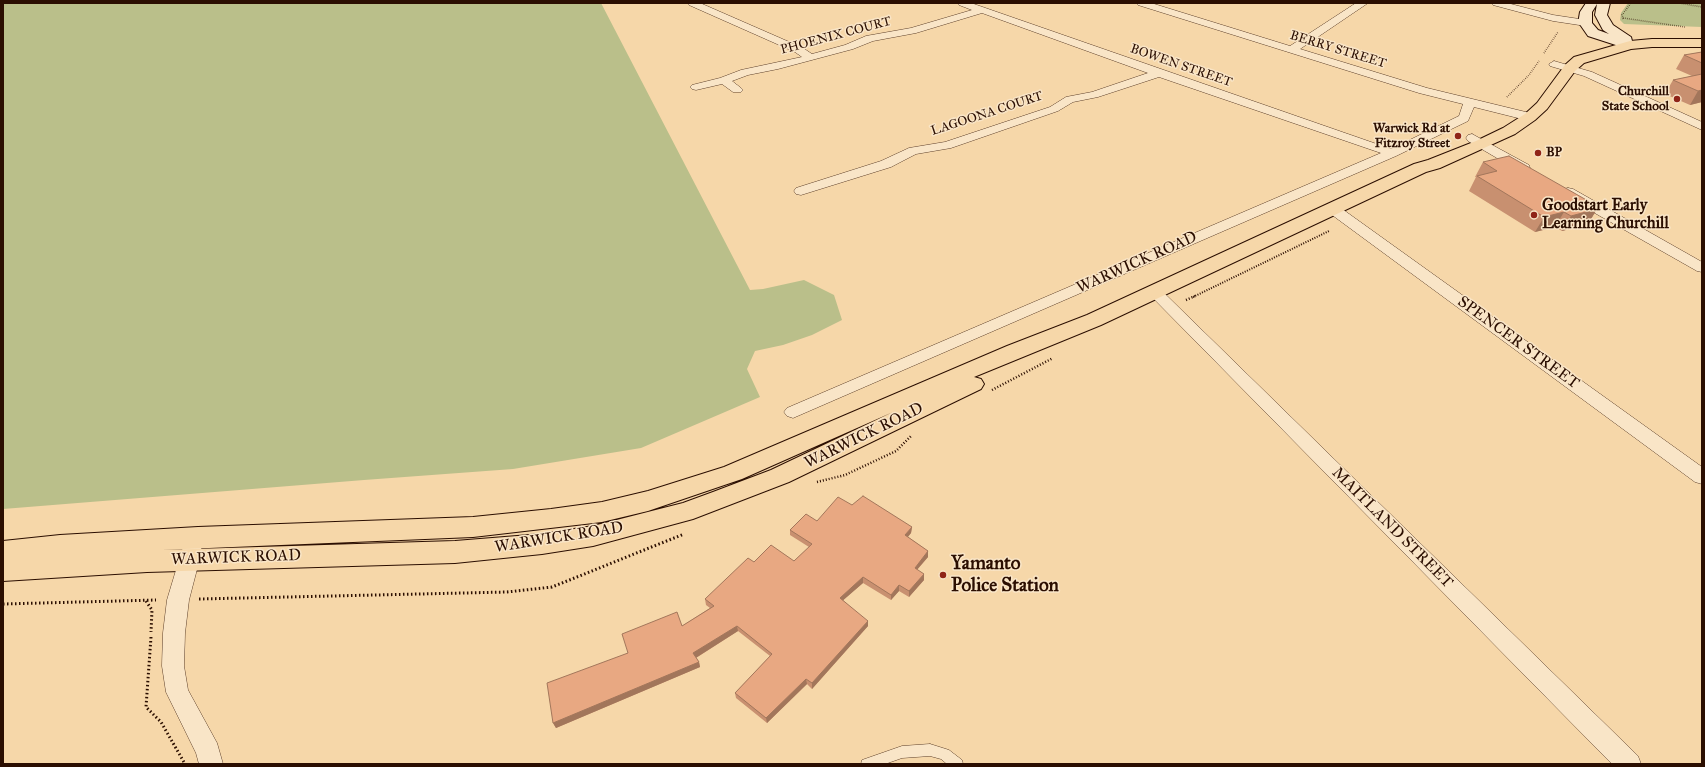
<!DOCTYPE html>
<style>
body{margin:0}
#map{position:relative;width:1705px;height:767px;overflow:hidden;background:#f6d7a9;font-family:"IM FELL Great Primer",serif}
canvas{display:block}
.frame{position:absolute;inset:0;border:4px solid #2b0e01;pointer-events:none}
</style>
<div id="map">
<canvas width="1705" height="767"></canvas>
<div class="frame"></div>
</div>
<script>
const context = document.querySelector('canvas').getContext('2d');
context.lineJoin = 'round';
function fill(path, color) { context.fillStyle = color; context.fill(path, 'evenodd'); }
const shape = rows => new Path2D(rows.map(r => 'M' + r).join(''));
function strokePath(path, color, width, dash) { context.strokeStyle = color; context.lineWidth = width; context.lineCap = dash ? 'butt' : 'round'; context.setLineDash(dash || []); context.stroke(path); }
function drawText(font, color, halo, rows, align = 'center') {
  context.font = font + ' "IM FELL Great Primer",serif'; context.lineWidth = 3; context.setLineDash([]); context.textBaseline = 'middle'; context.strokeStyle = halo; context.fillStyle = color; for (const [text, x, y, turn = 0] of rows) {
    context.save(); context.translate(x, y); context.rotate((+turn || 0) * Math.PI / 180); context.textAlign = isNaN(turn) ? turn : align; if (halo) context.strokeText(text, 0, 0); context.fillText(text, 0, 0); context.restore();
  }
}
fill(shape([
 [3,3,601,3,750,290,763,289,804,280,834,295,842,320,812,335,783,345,755,351,747,369,760,397,641,448,513,469,364,480,3,509],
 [1628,3,1702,3,1702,27,1624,24,1620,20,1621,13]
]), '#babf8a');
const service = shape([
 [930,744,949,750,962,760,963,764,947,764,941,759,930,756,902,758,885,764,861,764,862,760,902,746,930,744]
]);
const minor = shape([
 [687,3,700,3,803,48,812,54,845,45,866,36,911,28,972,10,959,5,957,3,971,3,1391,149,1459,116,1463,104,1419,93,1138,5,1136,3,1151,3,1290,46,1356,3,1368,3,1300,49,1427,88,1534,114,1536,117,1534,120,1530,121,1474,107,1468,121,1396,156,793,418,787,416,784,412,787,408,1381,153,1159,77,1098,97,1073,102,1058,111,951,148,916,154,891,167,801,195,796,194,794,191,796,188,881,161,909,148,945,142,1050,107,1066,97,1092,92,1148,73,982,13,916,33,873,41,853,49,778,69,748,75,732,81,741,88,743,90,741,92,733,92,722,84,696,90,692,89,690,87,692,85,720,78,741,70,802,57,795,52,689,5,687,3],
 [1491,3,1507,3,1553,15,1586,20,1591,23,1586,26,1553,21,1493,5,1491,3],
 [1554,61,1592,72,1702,122,1702,130,1584,76,1550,66,1549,64,1554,61],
 [1472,134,1529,165,1530,168,1529,171,1519,171,1468,141,1466,138,1468,135,1472,134],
 [1568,188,1573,189,1702,262,1702,272,1697,271,1563,195,1561,192,1563,189,1568,188],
 [1333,205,1338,206,1702,467,1702,484,1695,482,1328,212,1326,209,1328,206,1333,205],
 [1155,287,1160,289,1638,756,1641,764,1612,764,1150,295,1147,292,1150,289,1155,287],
 [192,542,199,544,202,550,189,600,185,633,184,666,188,690,217,743,223,764,199,764,196,753,166,692,162,666,163,633,167,600,182,550,185,544,192,542]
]);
const secondary = shape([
 [1586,3,1610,3,1607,15,1613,25,1631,37,1632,41,1637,45,1635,48,1625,48,1588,36,1579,23,1579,18,1580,12,1586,3],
 [1597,4,1595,15,1603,30,1609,34,1598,30,1592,23,1592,12,1597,4]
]);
const primary = shape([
 [1652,39,1702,39,1702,47,1652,47,1631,49,1584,63,1575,71,1547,109,1535,120,1515,134,1440,168,1426,172,1101,325,974,377,981,379,984,384,981,389,789,482,693,519,593,546,542,554,455,563,147,572,3,581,3,541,60,535,198,527,473,517,551,509,602,502,648,491,724,467,1007,346,1087,315,1414,164,1428,160,1476,141,1503,128,1525,114,1537,103,1565,65,1574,57,1630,41,1652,39],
 [893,412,771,470,713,492,683,503,593,526,542,534,455,541,161,550,473,537,602,522,648,511,742,479,893,412]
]);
strokePath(service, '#5e402b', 1);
strokePath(minor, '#5e402b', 1);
strokePath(secondary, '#2b0e01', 2);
strokePath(primary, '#2b0e01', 2);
strokePath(shape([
 [1679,3,1702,7],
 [1623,18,1685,27],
 [1623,19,1622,15,1631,3],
 [1544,53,1558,32],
 [1507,97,1529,75,1539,61]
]), '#2b0e01', 1.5, [0.5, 1.5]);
strokePath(shape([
 [1193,297,1329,231]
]), '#2b0e01', 2, [1, 1.5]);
strokePath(shape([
 [1186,300,1195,296],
 [992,390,1053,358],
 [817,482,845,475,896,451,911,436]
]), '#2b0e01', 2.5, [1, 2]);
strokePath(shape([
 [199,599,507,592,552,587,684,534],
 [146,601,152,610,151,632],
 [3,604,156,600],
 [151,637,146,707,161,722,185,764]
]), '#2b0e01', 3, [1.5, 2.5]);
fill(service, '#f9e5c7');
fill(minor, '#f9e5c7');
fill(secondary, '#f9e5c7');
fill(primary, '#f6d7a9');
fill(shape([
 [1702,52,1702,102,1690,105,1665,94,1673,80,1692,76,1676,69,1684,55],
 [1483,162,1590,202,1589,204,1597,209,1588,224,1562,231,1555,227,1535,232,1469,191,1476,177,1475,177],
 [852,505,912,527,911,533,908,537,928,551,928,557,917,570,924,580,909,597,899,591,891,600,863,583,843,600,868,626,812,689,807,684,767,723,736,698,735,693,770,656,738,631,696,658,699,662,700,667,556,728,553,723,628,653,682,626,710,608,706,605,705,599,754,562,794,561,809,547,790,535,790,530,817,521]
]), '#c89070');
fill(shape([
 [1702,90,1702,102,1690,105,1698,91],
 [1590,202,1584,213,1597,209,1588,224,1562,231,1571,216,1587,203],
 [1564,212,1555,227,1535,232,1544,217],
 [912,527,911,533,905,540,905,535],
 [928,551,928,557,914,573,915,568],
 [924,574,924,580,909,597,909,591],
 [863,577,863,583,840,603,840,598],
 [899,585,899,591,891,600,891,595],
 [868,621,868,626,812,689,812,683],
 [737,626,738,631,694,659,693,653],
 [699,662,700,667,556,728,553,723],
 [806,679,807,684,767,723,766,718]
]), '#a2765b');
const building = shape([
 [1702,52,1702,63,1684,55,1702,52],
 [1702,74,1702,90,1698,91,1673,80,1702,74],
 [1509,156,1590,202,1587,203,1597,209,1571,216,1564,212,1544,217,1477,176,1497,171,1483,162,1509,156],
 [863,496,912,527,905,535,928,551,915,568,924,574,909,591,899,585,891,595,863,577,840,598,868,621,812,683,806,679,766,718,735,693,772,654,737,626,693,653,699,662,553,723,547,683,628,653,622,634,677,612,682,626,714,606,705,599,748,558,754,562,771,545,794,561,812,544,790,530,806,514,817,521,838,497,852,505,863,496]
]);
fill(building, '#e8a882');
strokePath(building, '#a2765b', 1);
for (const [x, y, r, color] of [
 [1677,99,4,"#8f2418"],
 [1458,136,4,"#8f2418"],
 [1538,153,4,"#8f2418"],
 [1534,215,4,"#8f2418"],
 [943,575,4,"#8f2418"]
]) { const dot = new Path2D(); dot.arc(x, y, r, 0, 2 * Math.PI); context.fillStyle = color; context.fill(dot); strokePath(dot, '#f9e5c7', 1.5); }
drawText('13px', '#2b0e01', '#f9e5c7', [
 ["PHOENIX COURT",836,36,-15],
 ["BERRY STREET",1338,50,17],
 ["BOWEN STREET",1181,66,19],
 ["LAGOONA COURT",987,114,-18]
]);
drawText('bold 13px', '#2b0e01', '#f9e5c7', [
 ["Churchill",1669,92],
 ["State School",1669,107],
 ["Warwick Rd at",1450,129],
 ["Fitzroy Street",1450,144],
 ["BP",1546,153,"left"]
], 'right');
drawText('bold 16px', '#2b0e01', '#f9e5c7', [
 ["Goodstart Early",1542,206],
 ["Learning Churchill",1542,224]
], 'left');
drawText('16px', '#2b0e01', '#f9e5c7', [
 ["WARWICK ROAD",1137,263,-24],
 ["SPENCER STREET",1518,343,36],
 ["WARWICK ROAD",864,436,-26],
 ["MAITLAND STREET",1392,528,45],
 ["WARWICK ROAD",559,538,-9],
 ["WARWICK ROAD",236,558,-2]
]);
drawText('bold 19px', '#2b0e01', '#f9e5c7', [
 ["Yamanto",951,564],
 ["Police Station",951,586]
], 'left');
</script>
